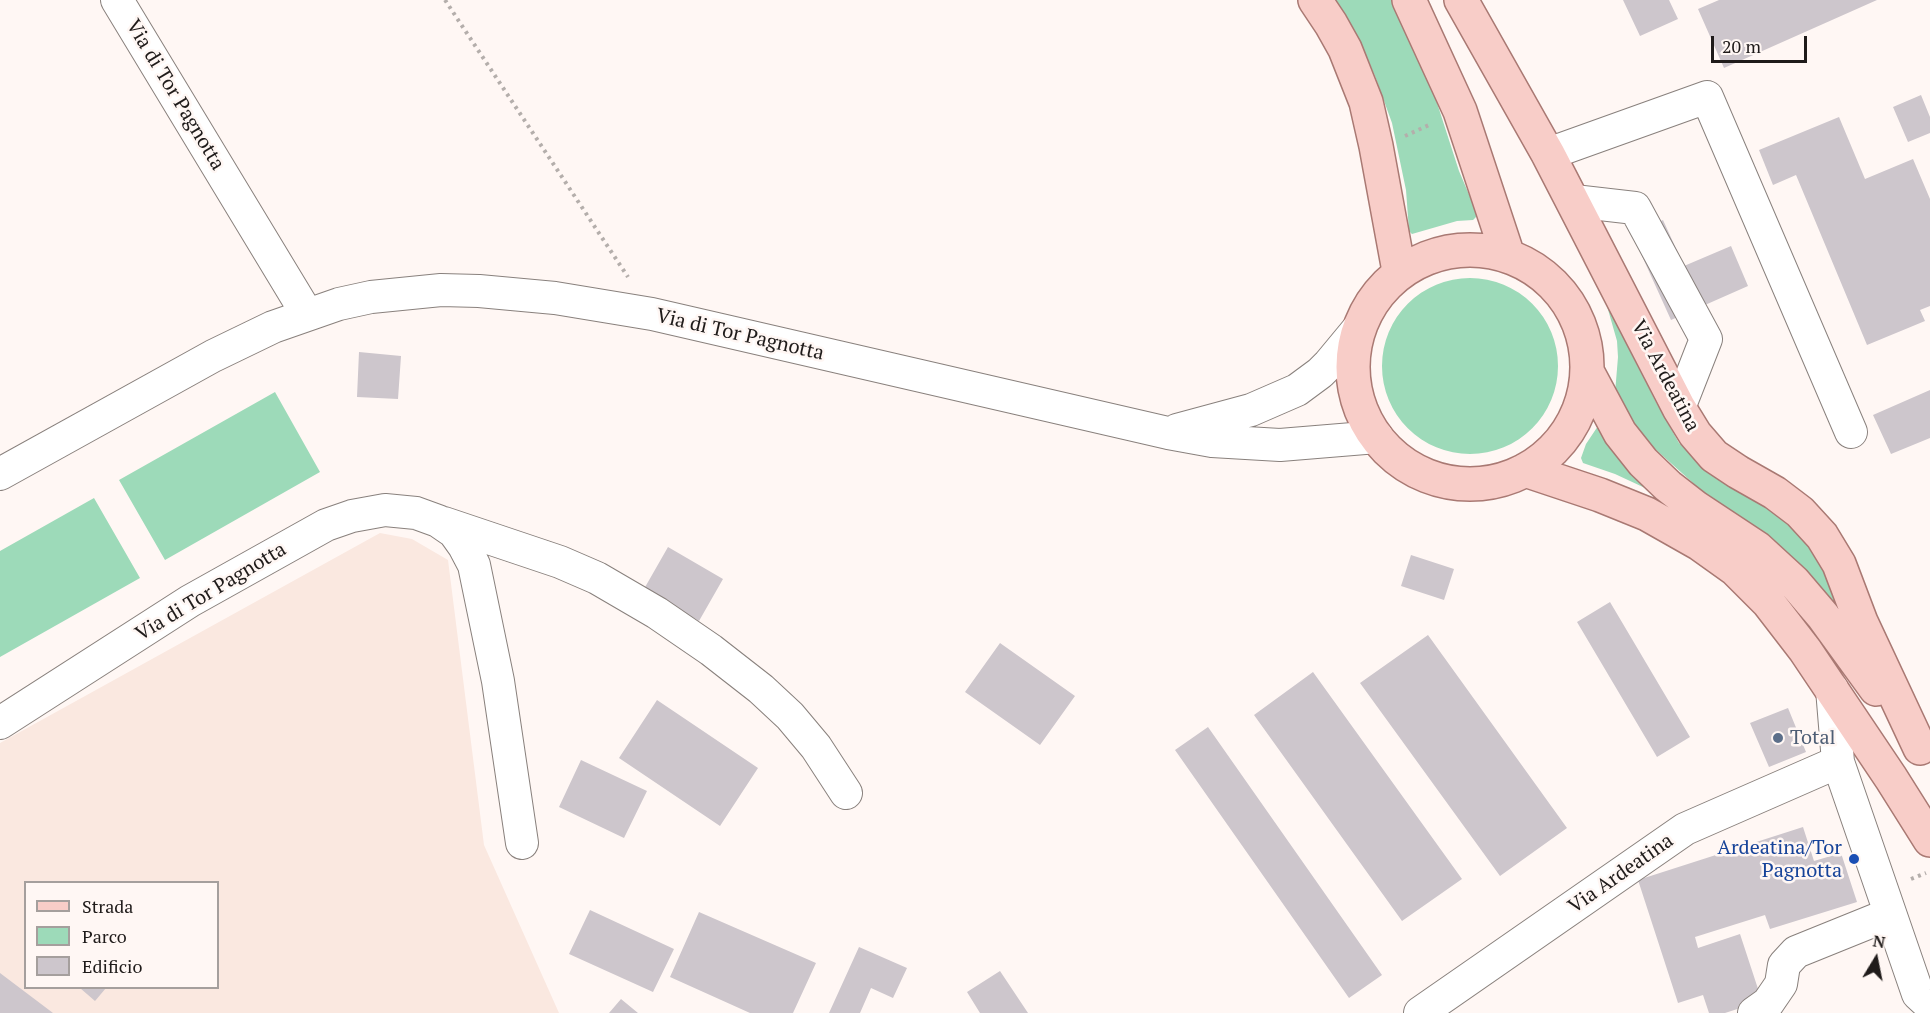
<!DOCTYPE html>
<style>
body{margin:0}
#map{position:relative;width:1930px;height:1013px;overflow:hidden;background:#fff7f4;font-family:"PT Serif",serif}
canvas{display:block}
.legend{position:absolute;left:24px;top:881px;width:195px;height:108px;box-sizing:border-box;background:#fff7f4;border:2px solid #a59f9d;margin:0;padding:8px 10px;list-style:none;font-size:18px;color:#1f1b1a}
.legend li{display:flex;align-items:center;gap:12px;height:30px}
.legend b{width:30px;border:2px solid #a59f9d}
.north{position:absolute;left:1846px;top:929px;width:60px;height:60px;-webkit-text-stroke:4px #fff7f4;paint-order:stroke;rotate:10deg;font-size:16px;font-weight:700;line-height:24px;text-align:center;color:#1f1b1a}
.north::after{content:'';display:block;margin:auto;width:21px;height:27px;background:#1f1b1a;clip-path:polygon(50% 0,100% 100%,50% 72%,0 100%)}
.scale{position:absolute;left:1711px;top:36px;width:96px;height:27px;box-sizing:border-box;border:3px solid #1f1b1a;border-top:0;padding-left:8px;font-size:18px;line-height:21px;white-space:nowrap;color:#1f1b1a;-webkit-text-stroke:4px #fff7f4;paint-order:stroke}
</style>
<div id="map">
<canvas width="1930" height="1013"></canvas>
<ul class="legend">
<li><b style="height:8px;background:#f8cdc8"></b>Strada</li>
<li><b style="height:16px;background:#9ddab9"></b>Parco</li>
<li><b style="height:16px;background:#cdc6cc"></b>Edificio</li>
</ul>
<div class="north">N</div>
<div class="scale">20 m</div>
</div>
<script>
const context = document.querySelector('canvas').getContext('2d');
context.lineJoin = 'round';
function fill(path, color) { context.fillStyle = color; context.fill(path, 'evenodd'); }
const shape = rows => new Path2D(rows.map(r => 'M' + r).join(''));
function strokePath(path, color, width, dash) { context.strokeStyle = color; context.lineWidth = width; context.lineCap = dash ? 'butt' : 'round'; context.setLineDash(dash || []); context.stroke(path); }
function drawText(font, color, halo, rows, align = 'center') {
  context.font = font + ' "PT Serif",serif'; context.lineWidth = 5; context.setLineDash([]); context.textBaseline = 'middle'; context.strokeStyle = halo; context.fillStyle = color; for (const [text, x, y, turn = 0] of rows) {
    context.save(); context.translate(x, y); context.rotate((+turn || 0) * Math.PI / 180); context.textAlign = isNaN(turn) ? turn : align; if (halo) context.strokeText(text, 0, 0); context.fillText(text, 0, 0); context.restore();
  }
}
fill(shape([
 [380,533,412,539,448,560,484,845,559,1013,0,1013,0,743],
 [26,882,218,882,218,988,26,988]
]), '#fae8e0');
fill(shape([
 [1334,0,1398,0,1428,75,1459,171,1476,211,1476,217,1473,220,1457,221,1412,234,1409,231,1406,190,1392,123,1375,76,1358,37],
 '1382 366a88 88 0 1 1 176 0a88 88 0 1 1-176 0Z',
 [1607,306,1657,404,1679,443,1702,465,1807,531,1848,621,1750,526,1702,491,1654,448,1637,430,1615,393,1618,357,1617,341],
 [275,392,320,472,165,560,119,480],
 [1598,426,1658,494,1615,474,1583,463,1581,458,1586,444],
 [94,498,140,578,0,657,0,551]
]), '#9ddab9');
fill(shape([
 [1623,0,1669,0,1678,19,1640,36],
 [1719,0,1877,0,1724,68,1698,9],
 [1921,95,1930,117,1930,133,1908,142,1893,107],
 [1839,117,1865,179,1913,159,1930,199,1930,306,1920,310,1925,321,1867,345,1796,175,1773,185,1759,150],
 [1663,220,1684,266,1731,246,1748,286,1671,320,1632,234],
 [359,352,401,356,398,399,357,397],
 [1930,390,1930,438,1891,454,1873,415],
 [668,547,723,579,699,621,644,589],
 [1411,555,1454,569,1444,600,1401,586],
 [1610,602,1690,737,1657,757,1577,622],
 [1428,635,1567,828,1500,876,1360,683],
 [1000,643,1075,696,1040,745,965,692],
 [1313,672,1462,879,1402,921,1254,715],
 [657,700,758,768,720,826,619,758],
 [1788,708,1806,752,1769,767,1750,723],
 [1208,727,1382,975,1349,998,1175,750],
 [581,760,647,791,624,838,559,807],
 [1803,827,1814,861,1841,853,1857,902,1770,929,1765,915,1695,937,1698,948,1740,934,1762,1001,1725,1013,1709,1013,1703,995,1678,1003,1638,880],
 [590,910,674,949,653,992,569,954],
 [699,912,816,963,793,1013,750,1013,670,977],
 [859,947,907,968,893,998,871,988,860,1013,829,1013],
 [1000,971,1028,1013,980,1013,967,992],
 [0,973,53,1013,0,1013],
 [80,988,106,988,95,1001],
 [621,999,638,1013,609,1013]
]), '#cdc6cc');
const minor = shape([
 [117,0,307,314],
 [1548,154,1707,97,1851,432],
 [1574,201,1635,208,1706,339,1679,408],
 [1177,430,1251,410,1297,390,1320,373,1329,364,1358,329],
 [0,474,213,356,273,327,339,304,371,297,441,290,479,291,555,298,652,314,1168,433,1212,441,1280,445,1377,437],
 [444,523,560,562,597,578,657,613,711,650,761,689,790,716,816,747,846,793],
 [1832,689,1838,762,1918,994,1930,1005],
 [0,723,190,601,326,525,352,516,385,510,416,513,438,521,454,532,464,546,474,565,498,681,522,843],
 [1420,1013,1685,829,1838,762],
 [1754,1013,1768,1003,1781,984,1784,965,1796,952,1890,914]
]);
const major = shape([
 [1315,0,1331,24,1345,49,1366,102,1376,146,1399,271],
 [1409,0,1460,111,1508,256],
 [1461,0,1548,154,1679,408,1695,434,1714,456,1738,472,1775,493,1800,512,1822,536,1839,564,1861,622,1920,748],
 '1353 367a117 117 0 1 1 234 0a117 117 0 1 1-234 0Z',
 [1589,375,1620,433,1643,462,1668,486,1695,507,1757,548,1794,582,1823,616,1876,689],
 [1525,470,1600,495,1647,514,1700,544,1735,569,1768,602,1805,650,1891,778,1930,840]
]);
strokePath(minor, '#89817d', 34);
strokePath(major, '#a97973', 36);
strokePath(shape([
 [445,0,628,277],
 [1405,136,1431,124],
 [1911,879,1926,873]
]), '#b4aeab', 4, [3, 4.5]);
strokePath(minor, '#fff', 32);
strokePath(major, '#f8cdc8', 33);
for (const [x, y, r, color] of [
 [1778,738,6,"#5c6f8a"],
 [1854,859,6,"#1a4fb4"]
]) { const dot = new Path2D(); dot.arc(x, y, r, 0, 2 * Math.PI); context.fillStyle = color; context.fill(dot); strokePath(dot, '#fff7f4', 2); }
drawText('20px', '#1f1b1a', '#fff7f4', [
 ["Via di Tor Pagnotta",175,95,59],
 ["Via di Tor Pagnotta",740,335,13],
 ["Via Ardeatina",1665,376,62],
 ["Via di Tor Pagnotta",211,592,-31],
 ["Via Ardeatina",1621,874,-35]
]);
drawText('20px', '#4e5e75', '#fff7f4', [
 ["Total",1790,738]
], 'left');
drawText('20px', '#164399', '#fff7f4', [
 ["Ardeatina/Tor",1842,848],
 ["Pagnotta",1842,871]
], 'right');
</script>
